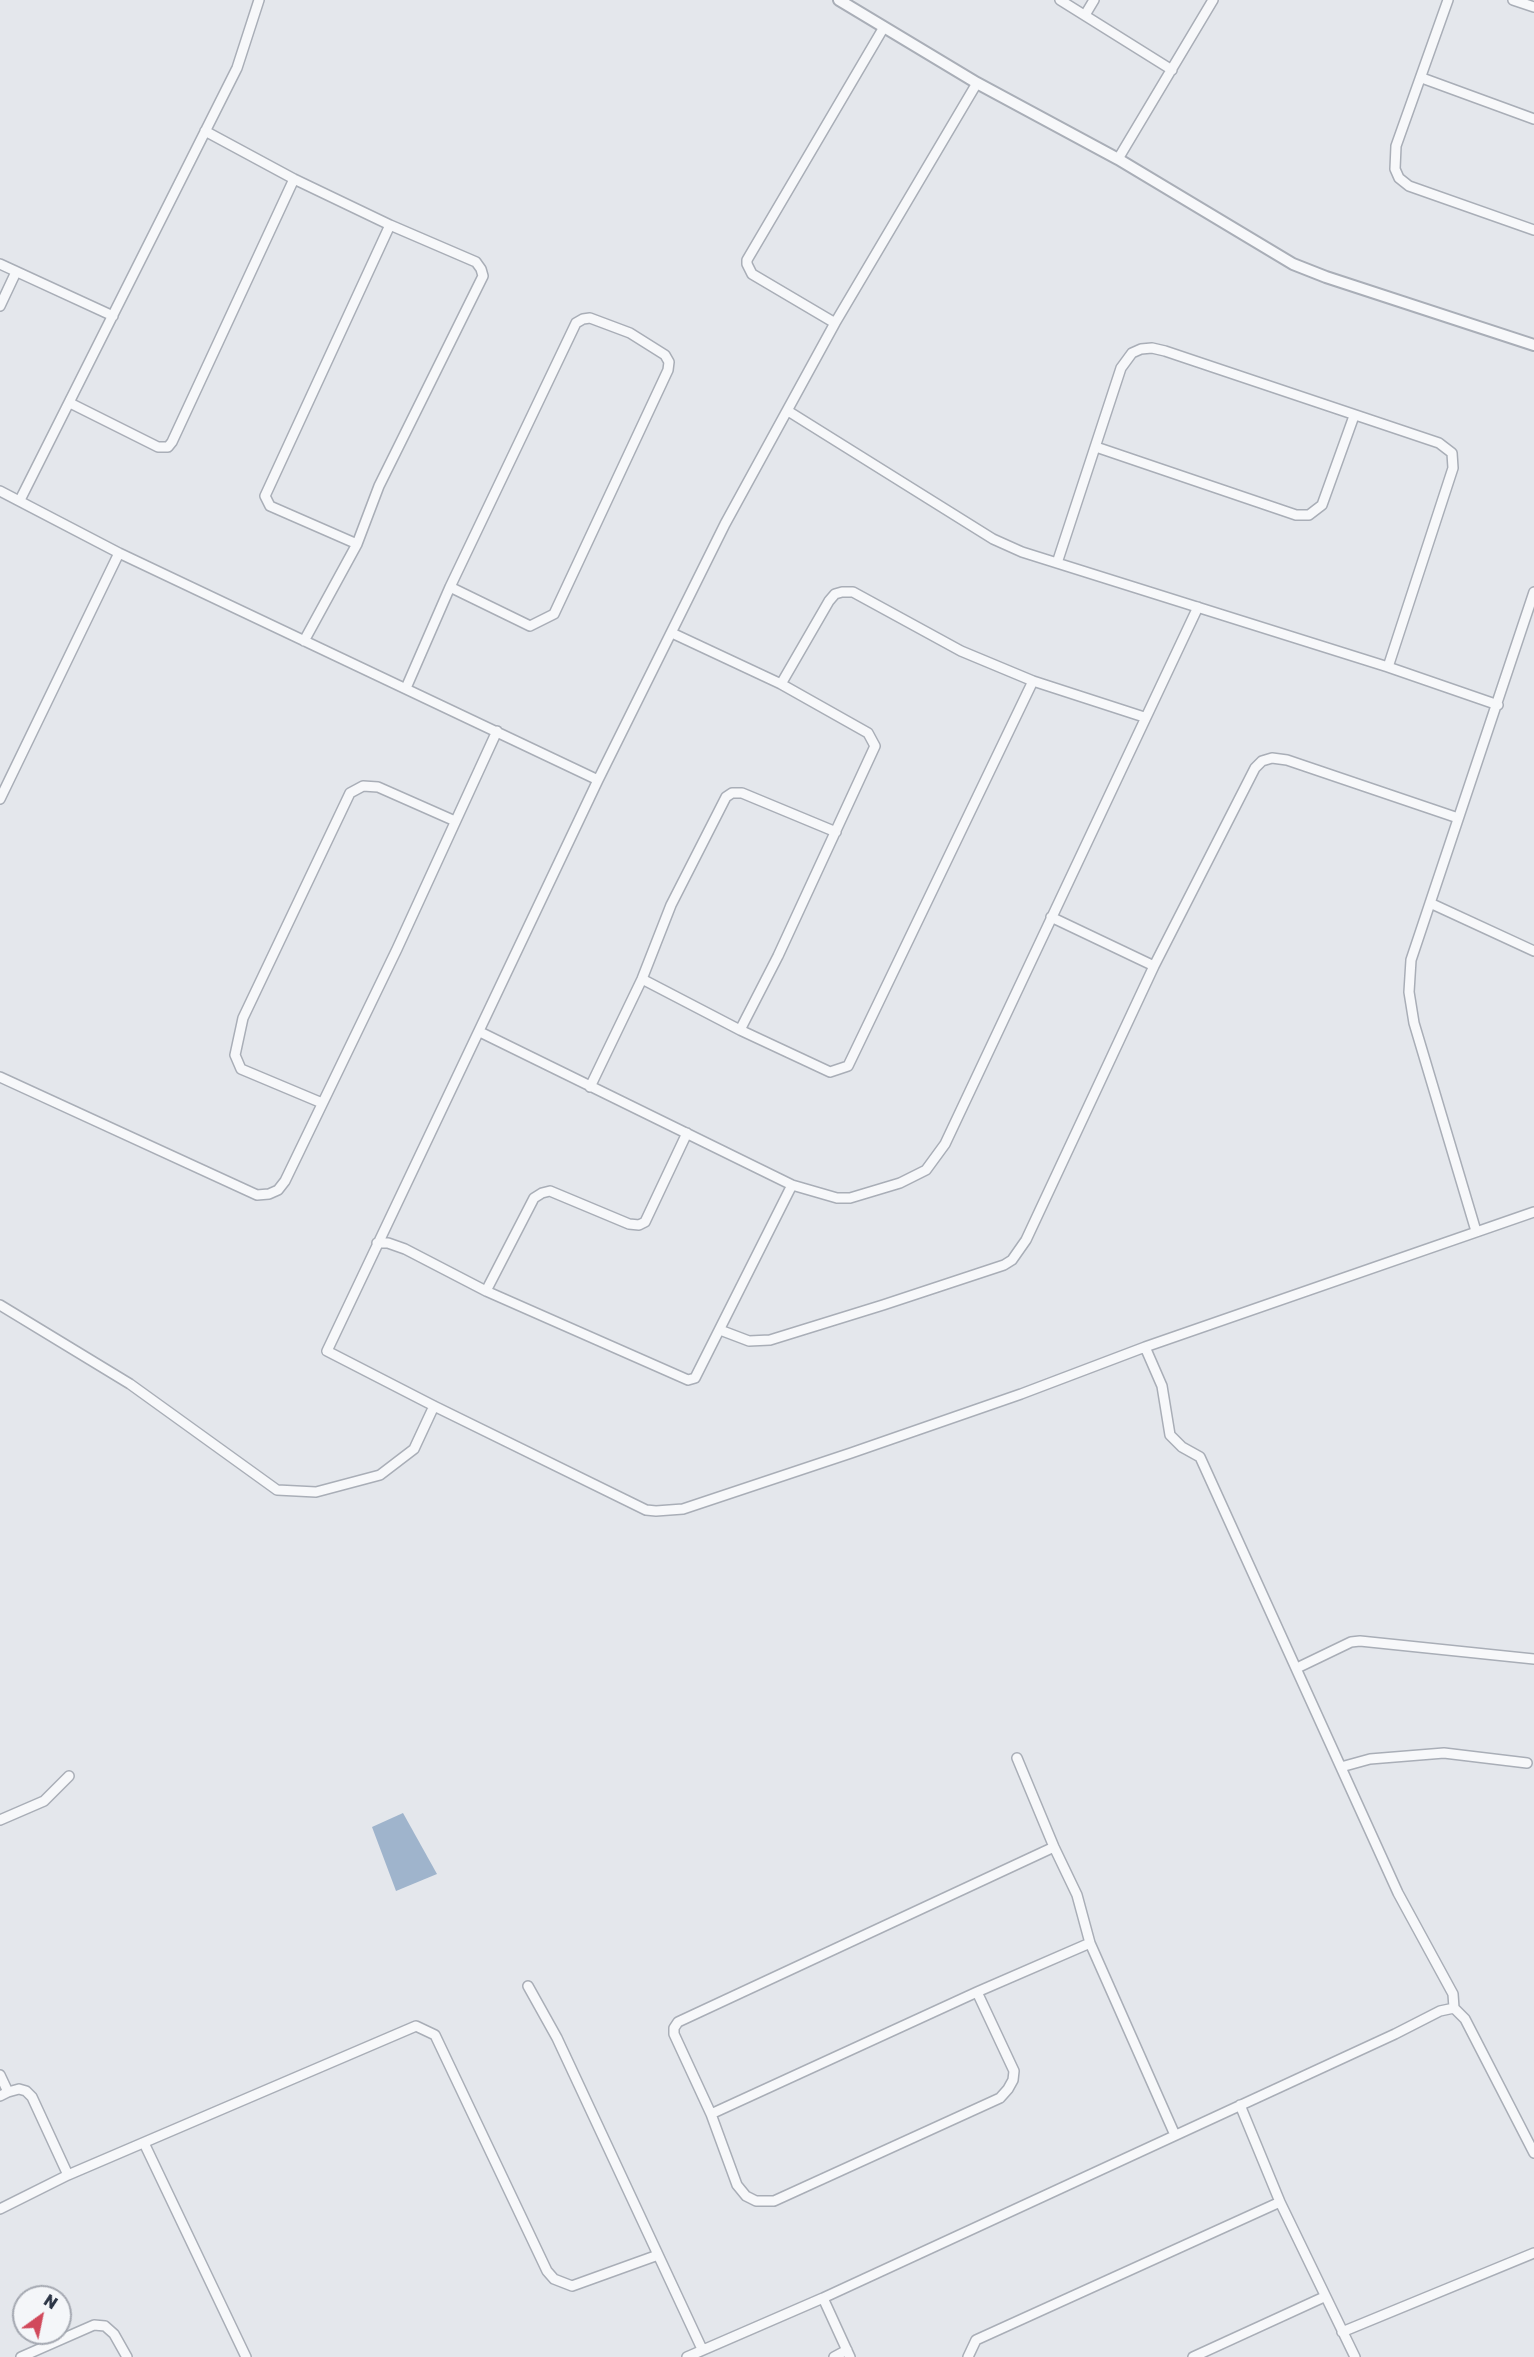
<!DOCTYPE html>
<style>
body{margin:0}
#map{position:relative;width:1534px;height:2357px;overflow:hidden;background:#e4e7ec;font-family:"Golos Text",sans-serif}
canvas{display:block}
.north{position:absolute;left:12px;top:2285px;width:60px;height:60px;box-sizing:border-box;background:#f4f6f9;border:2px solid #a4a8b1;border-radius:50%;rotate:33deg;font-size:16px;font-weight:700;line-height:24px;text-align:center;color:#2b3445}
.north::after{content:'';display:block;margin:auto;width:21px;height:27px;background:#d1495b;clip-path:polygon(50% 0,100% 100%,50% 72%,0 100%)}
</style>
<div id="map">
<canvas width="1534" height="2357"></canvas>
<div class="north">N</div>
</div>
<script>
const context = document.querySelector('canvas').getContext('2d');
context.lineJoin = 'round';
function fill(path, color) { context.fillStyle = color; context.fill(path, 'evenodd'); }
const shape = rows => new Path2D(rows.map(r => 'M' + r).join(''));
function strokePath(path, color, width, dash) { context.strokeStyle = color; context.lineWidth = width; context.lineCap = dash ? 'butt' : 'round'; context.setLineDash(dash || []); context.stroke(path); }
fill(shape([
 [403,1813,437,1874,396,1891,372,1827]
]), '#9fb4cc');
const minor = shape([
 [1060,0,1172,70],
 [1448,0,1396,146,1395,169,1399,178,1409,186,1534,230],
 [1513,0,1534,7],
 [1085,15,1094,0],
 [1422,78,1534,119],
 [977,83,835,323,725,524,598,780,327,1351,434,1406,646,1510,656,1511,683,1509,851,1453,1021,1394,1145,1347,1534,1212],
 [205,131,294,179,390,225,476,262,481,269,483,276,379,486,357,544,304,641],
 [1118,159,1213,0],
 [0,264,113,316],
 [0,306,16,272],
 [835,323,752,274,747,264,747,260,884,27],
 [70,403,158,447,168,447,172,442,294,179],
 [788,411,993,539,1022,552,1388,667,1498,705],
 [1096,447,1296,515,1309,515,1322,505,1354,416],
 [0,491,119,553,598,780],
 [20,500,237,68,259,0],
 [357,544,270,506,265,496,390,225],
 [1057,563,1121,368,1132,353,1141,349,1152,348,1165,351,1439,443,1452,453,1453,468,1388,667],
 [672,633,781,684,868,733,875,746,778,956,740,1030,830,1072,848,1066,1033,681],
 [781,684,829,601,835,594,842,592,853,592,961,651,1033,681,1144,717],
 [406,688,450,587,576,323,583,319,590,318,630,333,665,355,669,362,668,370,554,614,530,626,450,587],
 [0,799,119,553],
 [1430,903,1534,951],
 [1051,917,1154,966],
 [642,979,740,1030],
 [480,1032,792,1185,837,1198,850,1198,900,1183,926,1170,945,1144,1198,607],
 [0,1077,257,1195,269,1194,278,1190,285,1181,397,949,497,731],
 [590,1087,642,979,671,905,726,797,732,793,742,793,836,832],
 [322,1103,241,1069,235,1055,243,1018,350,793,363,786,378,787,455,821],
 [1476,1231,1414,1023,1409,992,1411,960,1534,592],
 [377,1243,388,1243,405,1249,486,1291,688,1380,695,1378,792,1185],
 [486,1291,534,1198,542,1193,550,1191,629,1224,639,1225,645,1222,687,1133],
 [0,1305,130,1384,277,1490,316,1492,380,1475,414,1449,434,1406],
 [720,1330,749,1341,770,1340,883,1305,1004,1265,1012,1260,1026,1240,1154,966,1255,768,1262,761,1272,758,1287,760,1458,818],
 [1145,1347,1162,1386,1170,1435,1182,1447,1200,1457,1398,1893,1453,1994,1454,2008],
 [1297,1668,1351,1642,1360,1641,1534,1659],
 [1017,1758,1054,1847,1077,1895,1090,1943],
 [1341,1767,1370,1759,1444,1753,1527,1763],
 [0,1820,44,1801,69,1776],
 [528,1986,557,2038,702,2349],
 [977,1992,1014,2071,1013,2080,1008,2089,1000,2098,774,2201,756,2201,746,2196,737,2185,711,2114,977,1992,1090,1943,1175,2135],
 [0,2075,8,2092,0,2096],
 [1240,2105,1280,2202,1355,2357],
 [711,2114,674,2034,674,2028,678,2022,1054,1847],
 [144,2143,246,2357],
 [68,2175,416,2026,435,2035,547,2271,554,2279,572,2286,658,2255],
 [0,2209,68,2175,32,2097,26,2091,19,2089,8,2092],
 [823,2298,850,2357],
 [1342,2332,1534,2253],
 [21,2357,94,2325,105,2326,114,2334,127,2357],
 [687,2357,823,2298,1395,2034,1440,2011,1454,2008,1465,2019,1534,2153],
 [834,2357,847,2350],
 [968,2357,976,2340,1280,2202],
 [1193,2357,1324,2297]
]);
const tertiary = shape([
 [839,0,977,83,1118,159,1293,264,1326,277,1534,345]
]);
strokePath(minor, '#a9aeb7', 12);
strokePath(tertiary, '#a9aeb7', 14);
strokePath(minor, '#f7f8fa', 9);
strokePath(tertiary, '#f7f8fa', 10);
</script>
